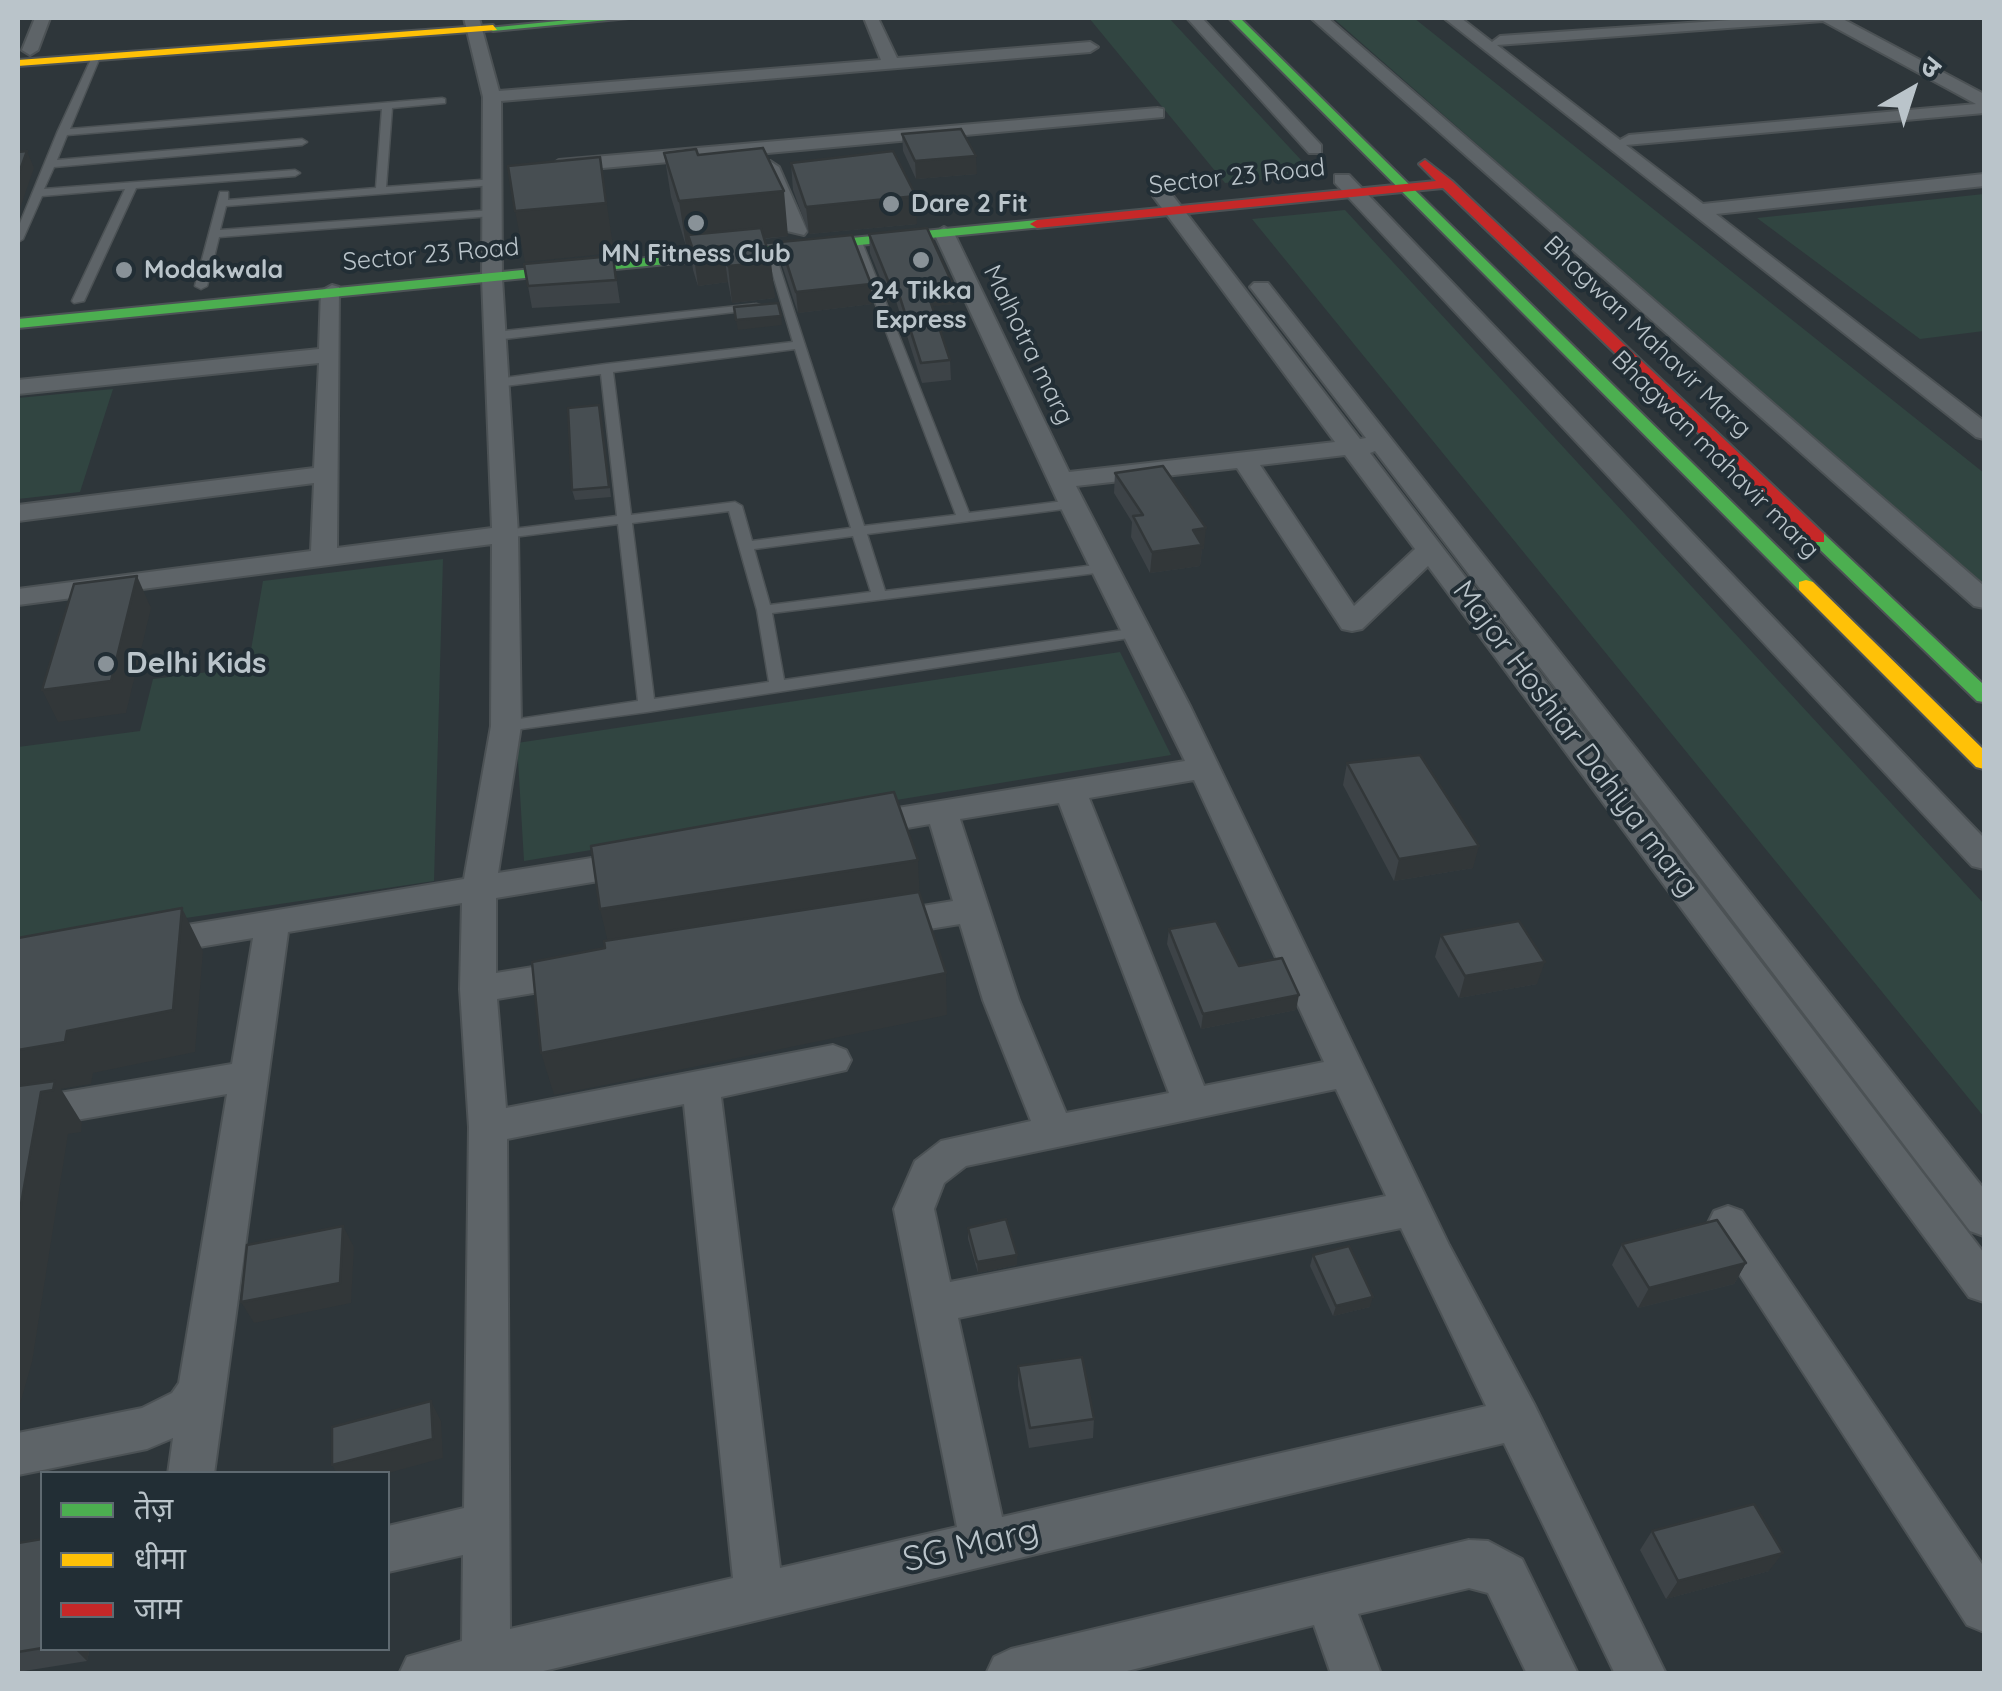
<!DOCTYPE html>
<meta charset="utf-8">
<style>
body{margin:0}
#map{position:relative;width:2002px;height:1691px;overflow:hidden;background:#2e363a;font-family:Quicksand,"Noto Sans Devanagari",sans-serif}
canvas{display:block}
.frame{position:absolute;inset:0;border:20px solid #bac4ca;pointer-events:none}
.legend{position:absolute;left:40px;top:1471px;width:350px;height:180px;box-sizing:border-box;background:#222e35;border:2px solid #5f6a71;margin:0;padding:12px 18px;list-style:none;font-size:30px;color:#bac4ca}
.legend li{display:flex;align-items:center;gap:20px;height:50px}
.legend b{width:50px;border:2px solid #5f6a71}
.north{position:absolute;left:1862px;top:40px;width:100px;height:100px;-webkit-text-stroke:8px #222e35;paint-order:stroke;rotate:39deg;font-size:28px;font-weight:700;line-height:40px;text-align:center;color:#bac4ca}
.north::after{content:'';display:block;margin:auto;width:35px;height:45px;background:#bac4ca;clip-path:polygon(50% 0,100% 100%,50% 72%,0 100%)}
</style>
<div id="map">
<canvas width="2002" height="1691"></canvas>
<div class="frame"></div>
<ul class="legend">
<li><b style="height:12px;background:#4caf50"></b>तेज़</li>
<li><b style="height:12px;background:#ffc107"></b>धीमा</li>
<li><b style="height:12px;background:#c62828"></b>जाम</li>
</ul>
<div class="north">उ</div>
</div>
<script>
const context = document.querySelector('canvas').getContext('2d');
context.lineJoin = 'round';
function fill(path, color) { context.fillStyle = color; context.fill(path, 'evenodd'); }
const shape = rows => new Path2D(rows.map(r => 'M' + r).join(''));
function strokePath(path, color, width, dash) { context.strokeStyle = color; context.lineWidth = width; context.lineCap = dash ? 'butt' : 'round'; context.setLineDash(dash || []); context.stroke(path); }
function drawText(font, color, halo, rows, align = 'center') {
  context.font = font + ' Quicksand,sans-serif'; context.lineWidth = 8; context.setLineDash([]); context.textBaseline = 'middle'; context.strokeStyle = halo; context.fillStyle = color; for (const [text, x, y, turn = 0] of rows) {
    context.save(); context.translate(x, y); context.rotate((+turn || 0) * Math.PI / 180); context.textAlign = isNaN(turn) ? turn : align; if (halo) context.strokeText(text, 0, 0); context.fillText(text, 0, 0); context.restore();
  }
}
fill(shape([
 [1089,18,1169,18,1315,175,1225,183],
 [1333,18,1414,18,1984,473,1984,589],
 [1984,194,1984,331,1920,339,1757,218],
 [1345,210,1984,904,1984,1117,1252,219],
 [113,389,80,492,18,499,18,398],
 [443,559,434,881,18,943,18,747,140,731,153,679,248,667,263,581],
 [1120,652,1171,755,524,861,517,743]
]), '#314541');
const lane = shape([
 [96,54,100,57,70,129,442,98,445,99,445,103,392,108,386,187,494,179,499,182,494,185,226,206,220,230,492,210,497,213,492,216,219,237,207,286,201,289,195,286,220,192,228,192,228,200,376,188,382,109,67,135,57,160,302,139,307,142,302,145,54,167,44,189,295,170,300,173,295,176,136,188,84,301,74,303,72,301,125,189,42,196,23,239,18,242,18,228,57,133,92,57,96,54],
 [857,239,862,242,969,513,1072,500,1079,504,1072,508,867,534,885,591,1104,564,1111,568,1104,572,772,613,784,680,1137,628,1142,630,1145,633,1142,636,647,712,506,731,500,730,498,726,500,722,506,721,638,701,618,524,505,538,498,534,505,530,617,516,601,374,497,387,491,383,497,379,606,364,793,342,765,248,774,250,864,526,956,515,852,242,857,239],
 [795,349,851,528,752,541,742,506,735,502,631,515,613,372,795,349],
 [729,511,757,610,769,682,654,699,632,523,729,511],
 [853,536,871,592,770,605,754,549,853,536],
 [756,304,760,305,760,309,495,340,489,336,495,332,756,304]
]);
const street = shape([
 [35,18,50,18,38,50,30,55,22,50,35,18],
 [464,18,479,18,499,91,881,60,864,18,878,18,897,58,1090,42,1098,47,1090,52,501,101,502,278,518,534,521,726,498,873,635,851,647,855,651,863,647,871,635,875,496,898,496,973,576,960,588,964,594,973,588,982,576,986,497,999,506,1108,833,1045,846,1050,851,1060,846,1070,721,1097,780,1568,957,1527,894,1209,915,1161,941,1141,1031,1121,983,1000,960,924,886,936,874,933,869,924,874,915,886,912,953,901,930,824,861,836,850,833,845,825,850,817,861,814,1185,761,1059,504,934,233,944,227,954,233,1069,472,1335,442,1153,196,1163,190,1170,192,1360,439,1366,438,1250,287,1254,283,1268,283,1984,1189,1984,1236,1970,1231,1375,451,1370,453,1984,1253,1984,1302,1969,1297,1428,566,1362,629,1352,631,1342,629,1237,468,1076,486,1191,708,1449,1245,1534,1404,1666,1674,1615,1674,1504,1443,531,1674,399,1674,407,1657,462,1641,463,1555,388,1572,388,1526,464,1508,469,1127,460,989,462,903,288,932,214,1474,168,1474,173,1438,147,1449,18,1475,18,1433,142,1408,172,1393,179,1383,227,1094,18,1130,18,1100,232,1064,253,938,151,955,139,951,134,942,139,933,464,879,491,726,492,544,18,605,18,589,311,551,314,483,18,521,18,505,314,468,319,363,18,394,18,380,319,349,321,291,332,285,339,287,337,548,492,528,482,278,483,97,464,18],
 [1345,455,1415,549,1354,606,1260,465,1345,455],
 [1194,780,1324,1062,1204,1086,1089,798,1194,780],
 [1059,803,1169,1093,1066,1113,1019,1000,960,819,1059,803],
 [1336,1089,1386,1196,950,1282,934,1209,944,1183,966,1166,1336,1089],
 [684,1104,733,1578,510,1629,507,1139,684,1104],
 [1401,1228,1486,1406,1002,1517,958,1318,1401,1228],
 [1187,18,1202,18,1321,145,1321,153,1309,153,1187,18],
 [1311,18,1328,18,1984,586,1984,608,1974,606,1311,18],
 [1444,18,1461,18,1492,42,1500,36,1760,18,1841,18,1984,94,1984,113,1626,145,1703,204,1984,174,1984,186,1716,214,1984,421,1984,439,1976,437,1444,18],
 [1823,21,1976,104,1629,135,1620,140,1497,45,1823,21],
 [1157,108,1163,109,1163,117,559,172,550,166,559,160,1157,108],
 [770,161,779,167,807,231,804,235,787,231,761,167,770,161],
 [1335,175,1349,175,1984,838,1984,869,1972,866,1335,183,1335,175],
 [1728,1206,1742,1211,1984,1567,1984,1632,1967,1625,1714,1235,1708,1223,1714,1211,1728,1206],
 [1469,1540,1488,1541,1522,1559,1578,1674,1527,1674,1488,1593,1469,1588,1358,1614,1381,1674,1331,1674,1314,1625,1115,1674,986,1674,994,1657,1011,1649,1469,1540]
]);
const fast = shape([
 [588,18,629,18,493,31,488,28,588,18],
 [1229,18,1240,18,1813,582,1813,590,1799,590,1229,18],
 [1037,220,1044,224,1042,227,18,328,18,319,1037,220],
 [1818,533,1824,534,1984,685,1984,702,1977,701,1812,542,1809,538,1818,533]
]);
const slow = shape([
 [493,25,497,30,18,66,18,60,493,25],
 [1806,580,1813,582,1984,750,1984,769,1976,767,1799,590,1799,582,1806,580]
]);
const jam = shape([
 [1425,160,1452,181,1824,534,1824,542,1812,542,1443,188,1037,228,1030,224,1037,220,1436,181,1419,164,1425,160]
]);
strokePath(lane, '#4c5255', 3);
strokePath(street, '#4c5255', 4);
strokePath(fast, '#4c5255', 4);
strokePath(slow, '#4c5255', 4);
strokePath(jam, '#4c5255', 4);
fill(lane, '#5e6468');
fill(street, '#5e6468');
fill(fast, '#4caf50');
fill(slow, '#ffc107');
fill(jam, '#c62828');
fill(shape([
 [902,134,977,174,916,179,903,151],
 [664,153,698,155,788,236,764,239,775,298,732,303,728,282,698,286,693,270,690,246,686,246,671,197],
 [791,163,917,224,809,234,793,190],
 [869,234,954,304,932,306,950,360,951,380,922,383,896,301,890,302,870,253],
 [780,242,871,284,872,304,798,313,781,262],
 [613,256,620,303,532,308,528,286],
 [601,415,611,497,575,500,572,490],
 [1115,473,1204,549,1202,549,1200,566,1150,573,1131,537,1132,522,1114,493],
 [1347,763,1473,868,1394,881,1343,785],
 [1169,929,1239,966,1296,1010,1201,1029,1167,944],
 [1441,935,1537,984,1459,998,1435,957],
 [968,1228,1017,1255,1017,1265,978,1273,968,1239],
 [1622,1244,1746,1263,1734,1284,1638,1308,1612,1265],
 [1313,1255,1370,1307,1333,1316,1310,1266],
 [1018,1366,1094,1419,1093,1438,1029,1448,1018,1386],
 [1652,1531,1769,1571,1666,1599,1640,1550],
 [18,1543,42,1648,90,1648,87,1661,18,1672]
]), '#3d4347');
fill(shape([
 [27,151,34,168,18,214,18,176],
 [976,156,977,174,916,179,915,161],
 [600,157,614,253,525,262,515,211],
 [784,191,788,236,691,246,688,235,690,246,686,246,679,201],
 [916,196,917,224,809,234,806,207],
 [723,246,728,282,698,286,693,250],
 [771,262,775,298,732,303,728,266],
 [895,282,896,301,890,302,889,283],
 [871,284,872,304,798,313,796,292],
 [953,285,954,304,926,307,926,288],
 [781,316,782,325,738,330,736,320],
 [1206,528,1204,549,1202,549,1200,566,1150,573,1152,552,1193,530],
 [137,576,151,608,126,713,58,722,42,690],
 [1479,846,1473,868,1394,881,1399,859],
 [918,860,920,902,610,951,600,909],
 [182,908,203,951,195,1052,93,1073,91,1084,61,1089,82,1123,81,1132,68,1134,32,1362,18,1411,18,1050,67,1031],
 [1545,962,1537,984,1459,998,1465,976],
 [946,973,947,1015,610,1084,554,1095,541,1053],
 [1299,995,1296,1010,1201,1029,1203,1014],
 [343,1226,354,1247,351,1303,254,1323,241,1302],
 [1017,1255,1017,1265,978,1273,977,1262],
 [1746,1263,1734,1284,1638,1308,1649,1288],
 [1373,1297,1370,1307,1333,1316,1336,1306],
 [431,1401,441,1421,443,1458,385,1474,337,1474,332,1465],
 [1783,1553,1769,1571,1666,1599,1678,1581],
 [74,1648,90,1648,87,1661]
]), '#323739');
const building = shape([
 [961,129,976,156,915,161,902,134,961,129],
 [763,148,784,191,679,201,664,153,696,149,698,155,763,148],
 [27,151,18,176,18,152,27,151],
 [893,151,916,196,806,207,791,163,893,151],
 [600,157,606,203,515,211,508,166,600,157],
 [761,228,771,262,728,266,723,246,693,250,688,235,761,228],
 [927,228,953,285,926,288,950,360,921,363,895,282,889,283,869,234,927,228],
 [852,235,871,284,796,292,780,242,852,235],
 [613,256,616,280,528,286,524,264,613,256],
 [778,303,781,316,736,320,734,307,778,303],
 [599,405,609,487,572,490,568,408,599,405],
 [1163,466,1206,528,1193,530,1202,545,1152,552,1133,516,1143,515,1115,473,1163,466],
 [137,576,111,681,42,690,74,584,137,576],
 [1420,755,1479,846,1399,859,1347,763,1420,755],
 [894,792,918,860,600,909,591,846,894,792],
 [919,892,946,973,541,1053,532,962,605,948,604,941,919,892],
 [182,908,173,1010,67,1031,65,1042,18,1050,18,938,182,908],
 [1216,921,1239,966,1282,958,1299,995,1203,1014,1169,929,1216,921],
 [1519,921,1545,962,1465,976,1441,935,1519,921],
 [55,1081,53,1090,41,1092,18,1221,18,1086,55,1081],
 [1006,1219,1017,1255,977,1262,968,1228,1006,1219],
 [1717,1220,1746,1263,1649,1288,1622,1244,1717,1220],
 [343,1226,340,1283,241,1302,247,1245,343,1226],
 [1349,1246,1373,1297,1336,1306,1313,1255,1349,1246],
 [1082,1357,1094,1419,1030,1428,1018,1366,1082,1357],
 [431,1401,433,1439,332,1465,332,1427,431,1401],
 [1754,1504,1783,1553,1678,1581,1652,1531,1754,1504],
 [42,1539,42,1648,18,1652,18,1543,42,1539]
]);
fill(building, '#474e52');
strokePath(building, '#323739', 2.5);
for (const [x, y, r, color] of [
 [891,204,10,"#899298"],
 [696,223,10,"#899298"],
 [921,260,10,"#899298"],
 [124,270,10,"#899298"],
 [106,664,10,"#899298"]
]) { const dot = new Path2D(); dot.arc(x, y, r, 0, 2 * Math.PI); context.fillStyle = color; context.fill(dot); strokePath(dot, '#222e35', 4); }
drawText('25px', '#bac4ca', '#222e35', [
 ["Sector 23 Road",1237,177,-6],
 ["Sector 23 Road",431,255,-5],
 ["Bhagwan Mahavir Marg",1647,337,44],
 ["Malhotra marg",1028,345,64],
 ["Bhagwan mahavir marg",1715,455,45]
]);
drawText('bold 25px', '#bac4ca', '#222e35', [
 ["Dare 2 Fit",911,204],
 ["MN Fitness Club",696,254,"center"],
 ["Modakwala",144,270],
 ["24 Tikka",921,291,"center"],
 ["Express",921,320,"center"]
], 'left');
drawText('bold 30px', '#bac4ca', '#222e35', [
 ["Delhi Kids",126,664]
], 'left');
drawText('30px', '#bac4ca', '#222e35', [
 ["Major Hoshiar Dahiya marg",1575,739,53]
]);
drawText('35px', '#bac4ca', '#222e35', [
 ["SG Marg",971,1546,-13]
]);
</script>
